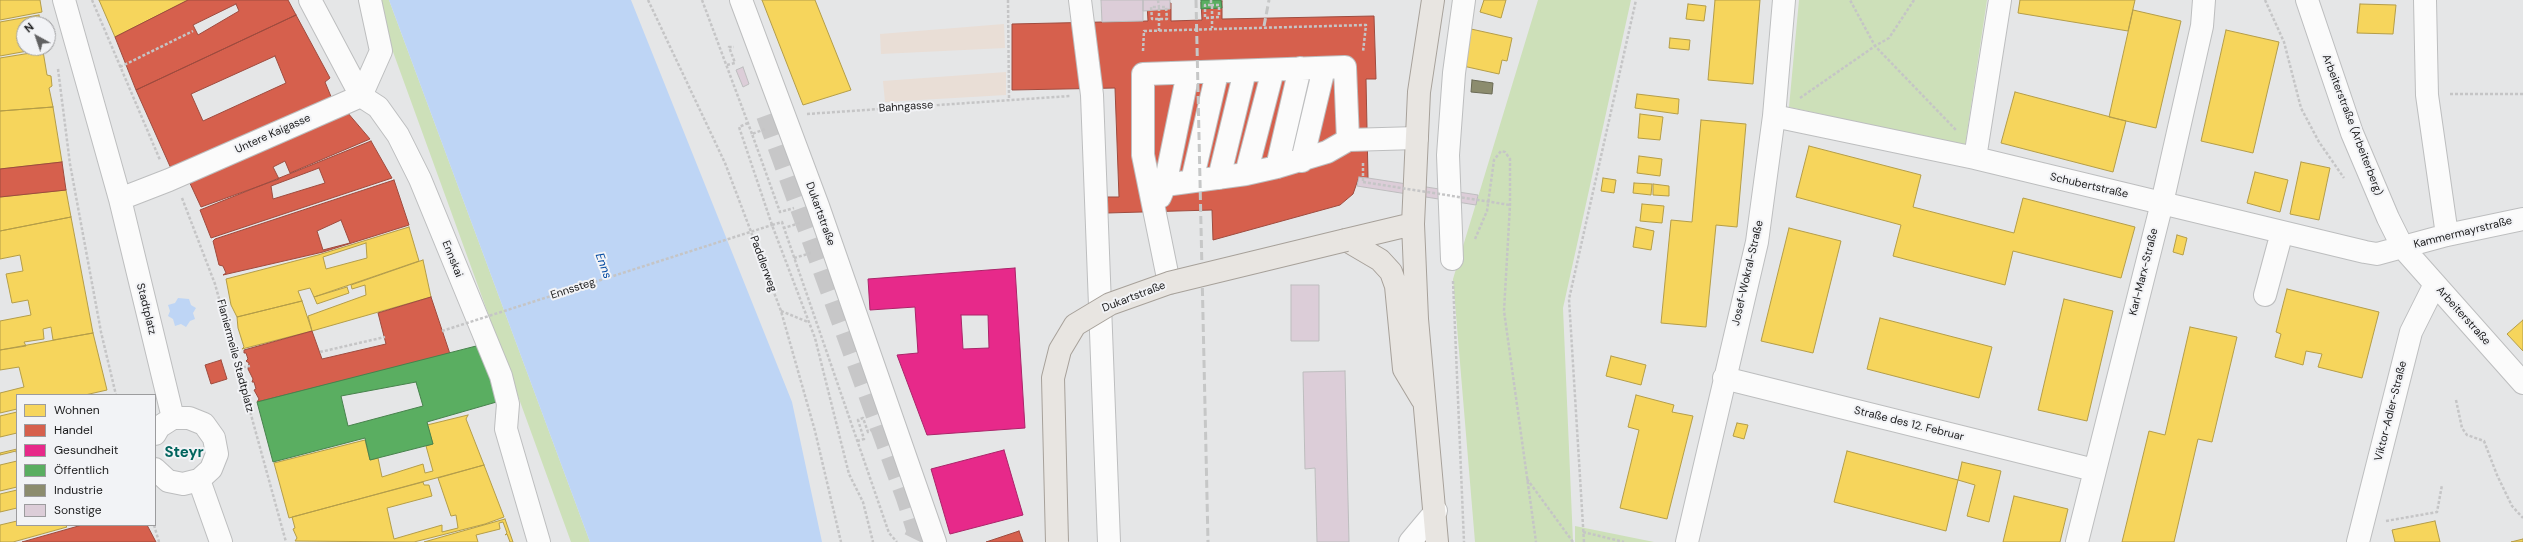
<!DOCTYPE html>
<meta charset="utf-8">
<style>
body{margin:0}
#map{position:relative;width:2523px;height:542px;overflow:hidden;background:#e5e6e7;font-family:"DM Sans",sans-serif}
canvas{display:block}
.legend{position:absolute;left:16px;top:394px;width:140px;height:132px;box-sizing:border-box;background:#f2f3f6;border:1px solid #9c9c9e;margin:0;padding:5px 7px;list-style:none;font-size:12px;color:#1a1a1b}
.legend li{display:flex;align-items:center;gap:8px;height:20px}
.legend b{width:20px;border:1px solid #9c9c9e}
.north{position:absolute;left:16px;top:16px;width:40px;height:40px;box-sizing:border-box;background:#f2f3f6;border:1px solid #9c9c9e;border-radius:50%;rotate:320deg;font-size:11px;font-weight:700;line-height:16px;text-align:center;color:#1a1a1b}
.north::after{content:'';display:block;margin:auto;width:14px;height:18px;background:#616162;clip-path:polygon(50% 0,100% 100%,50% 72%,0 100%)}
</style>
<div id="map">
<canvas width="2523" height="542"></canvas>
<ul class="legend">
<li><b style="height:11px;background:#f6d55c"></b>Wohnen</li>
<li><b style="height:11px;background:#d6604d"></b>Handel</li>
<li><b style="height:11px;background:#e7298a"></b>Gesundheit</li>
<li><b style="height:11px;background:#5aae61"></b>Öffentlich</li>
<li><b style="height:11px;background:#8c8c6e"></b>Industrie</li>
<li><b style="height:11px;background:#dccdd8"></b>Sonstige</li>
</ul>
<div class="north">N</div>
</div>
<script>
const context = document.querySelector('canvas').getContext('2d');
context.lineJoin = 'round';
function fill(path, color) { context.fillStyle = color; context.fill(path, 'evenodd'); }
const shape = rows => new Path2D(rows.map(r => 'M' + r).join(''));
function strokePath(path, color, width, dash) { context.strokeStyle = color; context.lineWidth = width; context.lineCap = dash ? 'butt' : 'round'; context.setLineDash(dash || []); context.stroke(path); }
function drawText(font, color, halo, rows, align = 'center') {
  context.font = font + ' "DM Sans",sans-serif'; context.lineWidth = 4; context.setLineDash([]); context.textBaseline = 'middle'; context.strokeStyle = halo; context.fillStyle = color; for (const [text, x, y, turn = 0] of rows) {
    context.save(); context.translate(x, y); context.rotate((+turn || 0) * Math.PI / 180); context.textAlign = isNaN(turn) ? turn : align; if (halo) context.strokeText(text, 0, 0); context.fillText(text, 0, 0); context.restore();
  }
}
fill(shape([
 [1004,24,1005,48,881,54,880,34],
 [1006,72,1006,95,885,102,883,81]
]), '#e9ded6');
fill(shape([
 [377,0,389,0,590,542,571,542,388,38],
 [1538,0,1631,0,1563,308,1573,542,1475,542,1453,279],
 [1799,0,1987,0,1965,146,1789,107],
 [1575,526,1654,542,1575,542]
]), '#cde0b9');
fill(shape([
 [389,0,631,0,792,402,822,542,590,542],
 [178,298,189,299,191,305,196,308,193,313,195,319,190,321,186,327,181,324,175,326,173,319,168,316,170,311,168,305,175,303]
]), '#bed5f5');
const homes = shape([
 [0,0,40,0,42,12,0,20,0,0],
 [99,0,188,0,115,37,99,0],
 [762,0,815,0,851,90,803,105,762,0],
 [1484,0,1506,0,1501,18,1480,12,1484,0],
 [1715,0,1760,0,1753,84,1708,80,1715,0],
 [2020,0,2135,0,2128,31,2018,13,2020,0],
 [1688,4,1706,6,1704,21,1686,19,1688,4],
 [2360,4,2396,5,2393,34,2357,33,2360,4],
 [2133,10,2181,21,2156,128,2109,117,2133,10],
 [39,15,40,24,24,24,24,48,44,48,0,56,0,22,39,15],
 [1471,29,1512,38,1507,61,1502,60,1499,74,1463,66,1471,29],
 [2226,30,2279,42,2253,153,2201,141,2226,30],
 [1670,38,1690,40,1689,50,1669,48,1670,38],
 [43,51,47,75,51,76,52,86,49,88,53,107,0,111,0,58,43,51],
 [2015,92,2126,121,2113,172,2001,143,2015,92],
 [1637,94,1679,99,1678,114,1635,108,1637,94],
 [53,107,62,162,0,169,0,111,53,107],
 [1640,114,1663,117,1660,140,1638,138,1640,114],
 [1701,120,1746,124,1737,227,1716,225,1706,327,1661,323,1671,220,1692,222,1701,120],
 [1809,146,1921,175,1913,207,2014,233,2023,198,2135,227,2121,278,2013,251,2005,285,1893,256,1901,225,1796,197,1809,146],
 [1639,156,1662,159,1660,176,1637,173,1639,156],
 [2301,162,2330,168,2319,220,2290,214,2301,162],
 [2255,172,2288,180,2280,212,2247,203,2255,172],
 [1603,178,1616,180,1614,193,1601,191,1603,178],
 [1634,183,1652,184,1651,195,1633,193,1634,183],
 [1653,184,1669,186,1669,196,1653,195,1653,184],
 [66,190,71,217,0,231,0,197,66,190],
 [1642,204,1664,206,1662,223,1640,221,1642,204],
 [71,217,93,333,53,340,51,327,43,329,44,339,24,342,26,346,0,350,0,321,31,315,28,300,12,303,6,274,23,271,20,255,0,259,0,231,71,217],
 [409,227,419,261,314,297,310,288,298,291,302,301,237,317,231,305,226,279,318,255,409,227],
 [366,243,367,258,326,269,323,257,366,243],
 [1636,227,1654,231,1651,250,1633,247,1636,227],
 [1789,228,1841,241,1813,353,1761,341,1789,228],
 [2177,235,2187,238,2183,255,2173,252,2177,235],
 [423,260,431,297,312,331,308,316,366,295,365,285,352,289,351,285,423,260],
 [347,287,349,293,317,304,314,297,347,287],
 [2287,289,2379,312,2362,378,2318,367,2322,354,2306,351,2303,365,2275,357,2281,334,2276,332,2287,289],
 [2064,299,2113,311,2087,421,2038,410,2064,299],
 [302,301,312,331,242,349,244,347,238,328,237,317,302,301],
 [1880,318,1992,347,1979,398,1867,369,1880,318],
 [2523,320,2523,351,2507,334,2523,320],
 [2190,327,2237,337,2212,442,2198,439,2174,542,2122,542,2149,431,2165,435,2190,327],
 [93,333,107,390,85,395,17,395,17,409,0,413,0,393,24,387,19,367,0,370,0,350,93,333],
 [1611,356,1646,365,1641,385,1606,376,1611,356],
 [1636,395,1674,405,1672,412,1693,416,1667,519,1620,508,1639,430,1628,427,1636,395],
 [17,412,17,433,0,437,0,416,17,412],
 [468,415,466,419,484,465,289,518,274,463,365,440,370,460,378,458,382,477,423,464,425,473,433,471,426,446,433,444,427,425,468,415],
 [1737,423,1748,425,1744,439,1733,436,1737,423],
 [17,449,17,457,16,451,0,455,0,453,17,449],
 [1847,451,1958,480,1946,531,1834,502,1847,451],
 [17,461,17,487,0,491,0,465,17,461],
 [1962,462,2001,471,1989,522,1967,516,1975,485,1958,480,1962,462],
 [484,465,504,517,485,524,414,542,295,541,297,538,293,529,295,528,292,517,423,482,424,485,429,485,432,496,387,508,394,539,442,525,442,532,458,528,456,515,451,516,438,478,484,465],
 [17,490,17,508,0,512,0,494,17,490],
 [2014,496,2068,509,2060,542,2003,542,2014,496],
 [505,519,513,542,510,542,507,534,505,535,507,533,503,522,499,523,500,529,476,535,478,542,424,542,505,519],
 [17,521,17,525,65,525,67,527,13,542,0,542,0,525,17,521],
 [2435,521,2440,542,2395,542,2392,530,2435,521],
 [2523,539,2523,542,2511,542,2523,539]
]);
fill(homes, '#f6d55c');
strokePath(homes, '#b49d48', 1);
const shops = shape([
 [188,0,288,0,296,15,136,90,115,37,188,0],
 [236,4,239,11,198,35,193,25,236,4],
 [1222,1,1222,19,1374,16,1376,79,1366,79,1368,178,1359,177,1353,194,1340,205,1213,240,1212,210,1107,213,1107,197,1119,197,1115,88,1012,90,1012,24,1148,21,1147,4,1171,3,1171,21,1202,20,1201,2,1222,1],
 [296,15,330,78,325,82,332,99,173,173,136,90,296,15],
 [275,56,286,83,203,121,191,94,275,56],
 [347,112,370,139,290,173,285,161,273,167,279,179,201,207,188,179,347,112],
 [371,141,392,178,211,238,200,210,371,141],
 [319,168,325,183,273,199,271,186,319,168],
 [62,162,66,190,0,197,0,169,62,162],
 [394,180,409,225,323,252,223,275,226,273,223,266,219,265,213,241,215,239,394,180],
 [341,220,350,243,323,250,317,231,341,220],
 [431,297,450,354,257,402,259,399,254,390,256,389,254,382,252,382,253,379,248,369,249,363,246,361,248,359,246,353,244,353,244,350,312,331,322,359,386,344,378,313,431,297],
 [221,360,227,379,211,384,205,365,221,360],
 [82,525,147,525,156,542,22,542,82,525],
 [1019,531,1023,542,986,542,1019,531]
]);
fill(shops, '#d6604d');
strokePath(shops, '#9e4b3e', 1);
const health = shape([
 [1015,268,1025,428,927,435,897,355,918,353,915,307,870,310,868,279,1015,268],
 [961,315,988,315,989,348,963,349,961,315],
 [1004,450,1023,515,950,534,931,469,1004,450]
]);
fill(health, '#e7298a');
strokePath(health, '#aa2469', 1);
const public = shape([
 [1201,0,1221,0,1222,8,1201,9,1201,0],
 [484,344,500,401,427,422,433,444,370,460,365,438,273,462,257,402,484,344],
 [416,382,423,406,348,426,341,396,416,382]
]);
fill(public, '#5aae61');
strokePath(public, '#47824c', 1);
const industry = shape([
 [1472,80,1493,83,1492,94,1471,92,1472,80]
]);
fill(industry, '#8c8c6e');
strokePath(industry, '#6a6a55', 1);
const building = shape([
 [1101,0,1143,0,1143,21,1102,22,1101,0],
 [1143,0,1170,0,1170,9,1143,11,1143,0],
 [743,67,749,84,743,87,736,70,743,67],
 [1359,177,1368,178,1478,195,1476,205,1357,186,1359,177],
 [1291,285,1319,285,1319,341,1291,341,1291,285],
 [1345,371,1349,542,1317,542,1315,468,1305,469,1303,372,1345,371]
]);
fill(building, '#dccdd8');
strokePath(building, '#bdbdbe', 1);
strokePath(shape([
 [767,115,907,498,917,529,917,534,913,542]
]), '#c7c7c8', 22, [22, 11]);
const minor = shape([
 [64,0,120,199,173,418],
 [310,0,361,96,378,107,398,135,420,179,501,376,508,404,506,429,539,542],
 [741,0,818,206,935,542],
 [1080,0,1092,95,1109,542],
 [2307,0,2352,133,2388,218,2403,248,2523,383],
 [2425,0,2427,95,2447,235],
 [361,96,381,51,370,0],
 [1774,116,1975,158,2365,252,2377,254,2447,235,2523,219],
 [1975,158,2000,0],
 [1302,161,1324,68],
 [1277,167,1300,68],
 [1246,174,1273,70],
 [1219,178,1245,71],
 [1192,181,1217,73],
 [1165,185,1246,174,1277,167,1327,152,1348,140,1417,138],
 [1160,197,1165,185,1188,73],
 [120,199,169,180,361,96],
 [1452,259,1448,155,1454,73,1464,0],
 [1169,283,1143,155,1143,74,1345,67,1348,140],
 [2265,295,2282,232],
 [1724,378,2094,470],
 [155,434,159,427,173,418,189,418,204,424,214,438,217,454,211,469,199,480,183,484,168,481,155,469],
 [199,480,221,542],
 [1410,542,1436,511],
 [1687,542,1757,242,1774,116,1784,0],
 [2077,542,2162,203,2202,26,2204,0],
 [2358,542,2411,332,2435,284]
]);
const major = shape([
 [1433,0,1419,92,1413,224,1417,319,1437,542],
 [1346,240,1380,260,1391,272,1396,286,1404,369,1422,399],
 [1346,240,1413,224]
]);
strokePath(minor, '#bdbebf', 24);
strokePath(major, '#a7a19a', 24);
strokePath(shape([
 [92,0,160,160],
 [648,0,725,163,781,311,815,431,841,542],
 [702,0,752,134],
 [1008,0,1009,99],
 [1158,0,1159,7,1166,7,1167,19,1152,19,1151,7,1159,7],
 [1211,0,1211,5,1219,5,1219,17,1205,18,1205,5,1211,5],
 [1914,0,1889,38,1875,46,1956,130],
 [2265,0,2284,42,2301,108,2319,142,2344,178],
 [1212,6,1212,28],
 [1159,31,1159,8,1161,8],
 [1143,51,1144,31,1366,25,1363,52],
 [727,65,735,63,729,47,734,47],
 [120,67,193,31],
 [58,69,70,164,101,332,116,395],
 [2450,94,2523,94],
 [1800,98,1875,46,1850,0],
 [807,114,1070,96],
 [748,123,739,127,772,225,815,338,849,474,863,502,873,542],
 [765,129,752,134,780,212,794,208],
 [1363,163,1363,182],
 [182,198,215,284,286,542],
 [800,223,784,228,889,533,897,542],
 [772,225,782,222,784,228],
 [1475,239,1487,211,1494,160,1501,151,1505,152,1510,159,1510,205,1504,311,1536,542],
 [794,258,811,253],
 [1453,281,1464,542],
 [781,311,808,322],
 [320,352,385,337],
 [238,368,250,366],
 [2456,400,2462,428,2467,435,2484,441,2497,475,2512,506,2523,518],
 [857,441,864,439,858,420,863,418,868,432,871,430],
 [1527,479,1573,542],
 [2386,521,2437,512,2442,485],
 [154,525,159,542],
 [1583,532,1624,542],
 [1584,542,1569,299,1636,0]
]), '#c5c5c6', 2.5, [3, 2]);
strokePath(minor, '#fbfbfb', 22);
strokePath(major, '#e8e5e1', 22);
strokePath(shape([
 [1196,0,1208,542],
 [1264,26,1269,0]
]), '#c6c7c7', 3, [8, 4]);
const majorBridge = shape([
 [1057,542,1053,378,1060,350,1075,325,1110,304,1169,283,1346,240]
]);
strokePath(majorBridge, '#a7a19a', 24, []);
strokePath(shape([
 [1363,182,1510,205],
 [442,331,772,225]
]), '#c5c5c6', 2.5, [3, 2]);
strokePath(majorBridge, '#e8e5e1', 22);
drawText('11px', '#1a1a1b', '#f2f3f6', [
 ["Bahngasse",906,107,-4],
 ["Arbeiterstraße (Arbeiterberg)",2352,125,69],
 ["Untere Kaigasse",273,134,-24],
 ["Schubertstraße",2089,186,13],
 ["Dukartstraße",820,214,70],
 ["Kammermayrstraße",2463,233,-14],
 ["Ennskai",452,259,68],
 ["Paddlerweg",763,264,70],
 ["Karl-Marx-Straße",2144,272,-76],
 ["Josef-Wokral-Straße",1748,273,-77],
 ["Ennssteg",573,289,-18],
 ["Dukartstraße",1134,297,-21],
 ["Stadtplatz",146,309,76],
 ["Arbeiterstraße",2463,316,48],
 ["Flaniermeile Stadtplatz",235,356,75],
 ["Viktor-Adler-Straße",2391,411,-76],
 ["Straße des 12. Februar",1909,424,14]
]);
drawText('italic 12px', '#0b4fa4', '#f2f3f6', [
 ["Enns",603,266,70]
]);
drawText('bold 15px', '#00645d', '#f2f3f6', [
 ["Steyr",184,453]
]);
</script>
